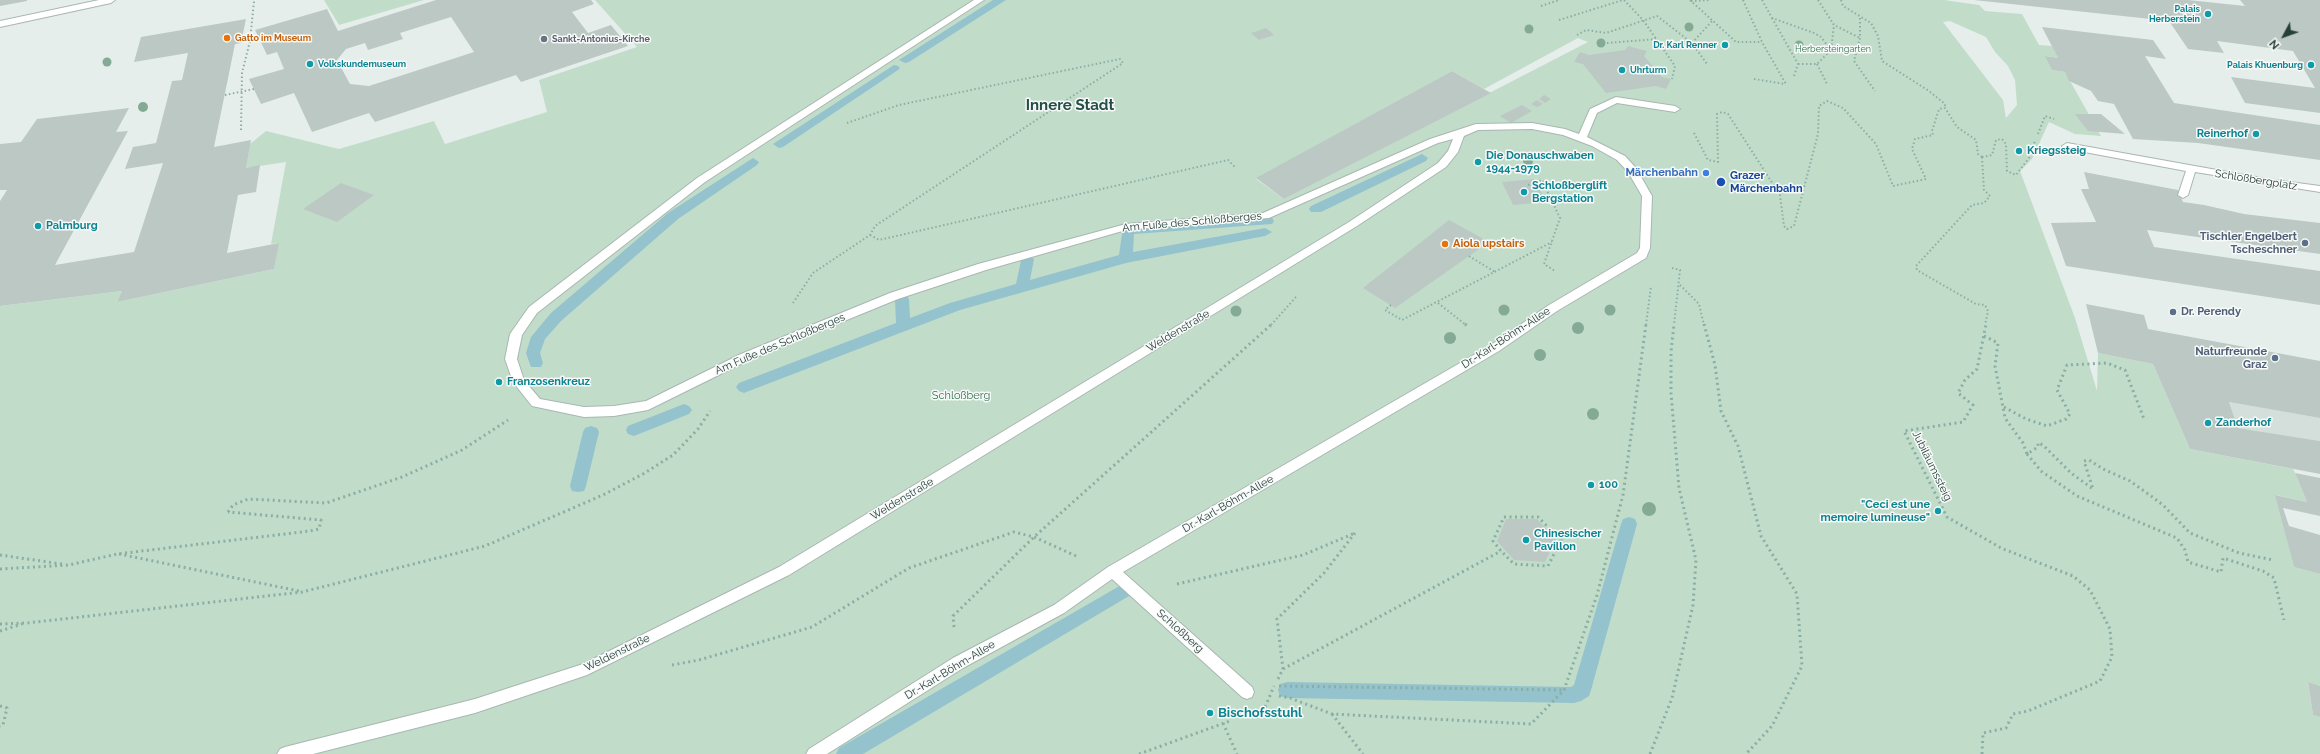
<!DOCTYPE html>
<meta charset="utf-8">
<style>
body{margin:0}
#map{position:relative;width:2320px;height:754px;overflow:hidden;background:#e6eeeb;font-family:Raleway,sans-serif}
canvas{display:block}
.north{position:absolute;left:2264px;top:16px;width:40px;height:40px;-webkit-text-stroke:3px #f7faf9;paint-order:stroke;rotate:229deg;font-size:11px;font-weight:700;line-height:16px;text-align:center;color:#263f39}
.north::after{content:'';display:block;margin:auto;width:14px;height:18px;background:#263f39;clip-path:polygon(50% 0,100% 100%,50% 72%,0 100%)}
</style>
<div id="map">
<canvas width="2320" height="754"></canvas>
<div class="north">N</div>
</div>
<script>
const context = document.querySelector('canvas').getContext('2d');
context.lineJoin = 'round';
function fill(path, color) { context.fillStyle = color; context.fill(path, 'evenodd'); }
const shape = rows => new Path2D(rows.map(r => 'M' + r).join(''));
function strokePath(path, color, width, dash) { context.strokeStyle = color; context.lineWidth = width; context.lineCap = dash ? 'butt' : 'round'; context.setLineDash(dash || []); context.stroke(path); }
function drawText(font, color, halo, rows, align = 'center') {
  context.font = font + ' Raleway,sans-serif'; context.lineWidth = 3; context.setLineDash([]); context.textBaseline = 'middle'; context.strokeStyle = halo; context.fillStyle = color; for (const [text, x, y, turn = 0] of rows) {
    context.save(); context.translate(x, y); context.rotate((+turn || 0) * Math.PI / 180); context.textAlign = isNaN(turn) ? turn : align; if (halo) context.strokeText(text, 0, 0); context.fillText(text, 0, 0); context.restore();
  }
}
fill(shape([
 [2229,402,2320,418,2320,441,2238,428]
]), '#d4deda');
fill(shape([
 [324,0,424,0,339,25],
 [595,0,1944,0,1979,5,1985,11,2022,14,2039,45,2052,46,2058,58,2046,56,2052,70,2065,72,2101,136,2075,134,2049,122,2032,159,2020,171,2075,318,2097,391,2098,353,2153,364,2190,449,2293,469,2295,473,2307,502,2276,495,2294,567,2320,574,2320,686,2308,683,2313,715,2320,717,2320,754,0,754,0,306,122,291,117,302,274,269,278,243,271,244,286,162,246,168,250,144,266,131,339,149,434,121,445,144,547,112,539,80,637,47],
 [1950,21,1986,37,1995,52,2008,66,2015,80,2017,105,2006,118,2003,100,1943,22],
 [1578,38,1588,42,1284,199,1256,179,1452,71,1484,89]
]), '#c1ddca');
fill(shape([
 [993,0,1006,0,909,62,905,63,899,60,993,0],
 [894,65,898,66,900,68,898,70,783,147,779,148,773,144,894,65],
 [1422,154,1428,158,1426,161,1321,212,1311,212,1309,209,1311,206,1422,154],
 [753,158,759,162,757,165,678,219,561,321,545,339,540,353,543,363,541,367,531,367,526,353,531,337,551,313,668,213,753,158],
 [1267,217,1272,218,1274,221,1272,224,1134,234,1133,252,1265,228,1272,232,1265,236,1126,263,960,310,749,391,744,393,739,391,736,387,739,383,896,323,895,299,897,296,907,296,909,299,910,318,950,303,1016,284,1022,256,1027,254,1034,259,1030,280,1119,255,1123,227,1267,217],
 [684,404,689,406,692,410,689,414,634,436,628,434,626,430,628,426,684,404],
 [591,426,597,428,599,432,586,486,584,491,578,492,572,491,570,486,583,432,585,428,591,426],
 [1629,517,1635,519,1637,524,1591,690,1589,696,1581,701,1574,703,1287,698,1280,696,1278,690,1280,684,1287,682,1571,687,1574,685,1621,524,1623,519,1629,517],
 [1123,584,1129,586,1132,591,1129,596,863,754,836,754,839,748,1123,584]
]), '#94c2cd');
fill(shape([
 [0,0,27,0,27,1,0,6],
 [436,0,591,0,594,4,572,12,588,33,611,25,628,46,521,82,516,75,375,122,369,113,312,132,294,93,261,104,249,79,284,69,277,52,267,55,255,30,327,9,338,31],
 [451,17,474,52,369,86,350,84,337,60,346,49,365,43,368,50,403,39,400,33],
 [1974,0,2188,0,2245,6,2240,0,2320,0,2320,113,2245,103,2231,77,2315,88,2293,51,2217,41,2224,53,2188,49,2169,21],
 [246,19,241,43,235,44,214,147,251,140,246,168,260,165,256,192,238,195,227,253,279,243,274,269,117,302,122,291,0,306,0,201,7,190,0,190,0,144,21,142,37,119,129,108,116,132,128,131,55,265,134,252,163,163,125,169,133,147,156,143,172,81,182,80,188,53,134,62,141,37],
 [2042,27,2153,40,2166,59,2145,56,2174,103,2320,125,2320,160,2198,143,2133,139,2114,104,2098,101,2091,91,2069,81,2065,72,2052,70,2045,56,2058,58],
 [1266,28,1274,35,1259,40,1251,33],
 [1628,46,1647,51,1644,56,1662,77,1671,79,1666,89,1656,86,1606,93,1583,64,1574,62,1580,52,1589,55,1625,50],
 [1452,71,1491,93,1284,199,1256,178],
 [1544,95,1551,99,1545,103,1539,99],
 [1537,100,1543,104,1537,107,1531,104],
 [1522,105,1532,111,1511,123,1500,116],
 [2075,114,2101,114,2125,134,2088,131],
 [2084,172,2178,190,2183,202,2204,205,2244,214,2320,223,2320,254,2147,230,2154,247,2320,271,2320,305,2066,266,2051,223,2096,222,2081,189,2089,189],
 [1535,179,1546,202,1513,205,1502,182],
 [341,183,374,195,337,222,303,209],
 [1449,220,1489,242,1395,308,1363,288],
 [2086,304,2144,315,2148,329,2320,361,2320,418,2229,402,2238,428,2320,441,2320,474,2190,449,2153,364,2098,353],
 [2295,473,2320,478,2320,516,2283,508,2289,526,2320,535,2320,574,2294,567,2275,495,2307,502],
 [1506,519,1537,519,1556,539,1545,562,1514,560,1497,541],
 [2308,682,2320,686,2320,717,2313,715]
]), '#bcc8c4');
const minor = shape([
 [99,0,115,0,111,3,0,27,0,21,99,0],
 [974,0,984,0,705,182,537,313,522,335,517,359,524,380,540,399,584,407,614,406,646,401,741,354,890,293,978,264,1126,224,1263,213,1430,139,1476,124,1532,123,1565,129,1579,134,1590,109,1616,97,1675,106,1680,109,1675,112,1617,103,1597,113,1587,137,1625,156,1636,168,1652,196,1650,248,1646,258,1557,311,1499,351,1123,572,1252,687,1254,692,1252,697,1247,699,1242,697,1112,579,1064,613,963,668,827,754,806,754,809,749,953,658,1054,605,1108,567,1491,345,1549,305,1637,253,1640,248,1642,196,1628,172,1617,160,1592,146,1563,135,1532,129,1478,130,1464,136,1458,152,1446,167,1357,226,789,575,587,675,475,713,313,754,277,754,280,749,285,747,475,699,583,664,779,567,1349,222,1438,163,1448,151,1453,139,1438,143,1269,218,1126,230,986,270,898,299,749,360,648,410,614,416,584,417,532,406,513,382,505,359,510,334,529,307,697,178,974,0],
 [2067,143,2267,179,2320,186,2320,192,2195,172,2188,195,2183,198,2178,195,2186,171,2063,148,2062,146,2067,143]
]);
strokePath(minor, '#a9b6b2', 2);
strokePath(shape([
 [1624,0,1643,20,1675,66,1672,79],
 [1690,0,1736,42,1762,42],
 [1743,0,1762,42,1786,84],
 [1762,0,1772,18,1814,33,1821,37,1831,50],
 [1818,0,1834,25,1860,38],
 [1841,0,1843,6,1871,23,1878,36,1882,61,1929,91,1945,104,1945,108],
 [1691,1,1711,0],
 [1541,6,1559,0],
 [1772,18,1798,64,1794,76],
 [1860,18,1860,38,1854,61,1875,91],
 [1559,20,1623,0],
 [1577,35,1586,30,1606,33,1657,16,1692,43,1707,64],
 [1607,43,1657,39],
 [1692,43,1713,20],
 [1798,64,1817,64,1831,50,1834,25],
 [1817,64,1827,84],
 [1754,79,1785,84],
 [241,130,242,73,250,41,254,1],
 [1694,133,1708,160,1718,162,1717,114,1722,112,1728,114,1780,195,1784,226,1787,229,1794,226,1818,134,1819,106,1827,101,1843,108,1876,144,1893,186,1926,179,1912,149,1915,139,1933,135,1932,131,1939,109,1945,108,1957,127,1976,140,1978,154,1982,157],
 [2038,134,2045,116,2054,119],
 [1982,157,1984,190,1990,196,1984,203,1972,205,1916,266,1917,270,1976,304,1985,305,1988,311,1985,325],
 [1982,157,1992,155,1996,140,2002,139,2006,144,2007,171,2016,175,2029,158,2035,141],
 [1528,185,1542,180,1560,218,1544,264,1555,271],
 [870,235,879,240,1228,160,1235,167],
 [1469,256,1495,272],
 [1672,268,1680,270,1674,325],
 [1680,285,1699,304,1704,325],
 [793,303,813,273,870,235,875,226,1123,63,1120,59,899,105,847,123],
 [1438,303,1466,325],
 [1391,305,1385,310,1402,320,1552,242],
 [1271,325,1296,297],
 [1646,325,1651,286]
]), '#8aaea4', 2, [1.5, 2.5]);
strokePath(shape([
 [1465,324,1469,327],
 [1704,324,1715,365,1721,411,1738,446,1761,536,1797,594,1802,666,1772,726,1746,754],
 [1984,336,1998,343,1995,366,2005,418,2023,443,2027,454,2038,447,2038,443,2043,445,2071,473,2093,489,2084,461,2089,460,2103,469,2130,481,2151,496,2163,505,2190,533,2239,553,2273,560],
 [2004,407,2026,419,2047,426,2066,419,2070,414,2057,390,2067,365,2107,363,2125,370,2144,419],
 [2027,454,2041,471,2077,496,2177,538,2185,550,2188,562,2221,572,2223,558,2263,571,2274,578,2284,620],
 [228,512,233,505,248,499,326,503,402,477,462,450,508,420],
 [1504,517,1538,517,1561,540,1548,566,1514,564,1501,551,1493,541,1504,517],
 [119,554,299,591],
 [0,555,62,564],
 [0,569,69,565,117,554,310,531,319,529,321,520,228,512],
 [1177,584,1303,555,1355,533],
 [0,624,27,623,302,592,485,546,603,495,643,474,673,455,698,429,710,411],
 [954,627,953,616,1034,537,1272,324],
 [0,631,22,624],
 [672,665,699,660,812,627,909,568,1014,532,1034,537,1076,556],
 [1283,669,1501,551],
 [1278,679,1283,669,1277,619,1324,573,1355,533],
 [1279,686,1564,690],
 [1279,696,1290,698,1332,714,1531,724,1564,690,1597,595,1623,495,1646,324],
 [0,706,7,708,3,725,0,726],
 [1332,714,1363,754],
 [1223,723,1237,754],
 [1139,754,1230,721],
 [1650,754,1672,698,1693,605,1696,560,1679,488,1671,393,1671,352,1674,324],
 [1982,754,1983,733,2006,728,2013,714,2028,711,2100,681,2112,657,2110,629,2090,590,2073,576,2001,548,1947,517,1904,431,1963,422,1973,405,1958,393,1965,380,1977,369,1986,324]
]), '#8aaea4', 3, [2, 3.5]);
fill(minor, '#fff');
strokePath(shape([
 [225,95,254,89]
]), '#8aaea4', 2, [1.5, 2.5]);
strokePath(shape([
 [1263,712,1274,686]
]), '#8aaea4', 3, [2, 3.5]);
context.fillStyle = '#84aa95';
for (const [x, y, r] of [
 [1689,27,4.5],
 [1529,29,4.5],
 [1601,43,4.5],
 [1799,45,4.5],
 [107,62,4.5],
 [143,107,5],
 [1528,161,5],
 [1504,310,5.5],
 [1610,310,5.5],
 [1236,311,5.5],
 [1578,328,6],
 [1450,338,6],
 [1540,355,6],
 [1593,414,6],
 [1649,509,7]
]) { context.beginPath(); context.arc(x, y, r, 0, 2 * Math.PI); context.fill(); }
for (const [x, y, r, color] of [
 [2208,14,4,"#0f9aa8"],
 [227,38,4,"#e8710a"],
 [544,39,4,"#6b7280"],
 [1725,45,4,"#0f9aa8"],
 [310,64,4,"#0f9aa8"],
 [2311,65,4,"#0f9aa8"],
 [1622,70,4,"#0f9aa8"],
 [2256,134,4,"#0f9aa8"],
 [2019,151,4,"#0f9aa8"],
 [1478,162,4,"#0f9aa8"],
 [1706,173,4,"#3f7fe0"],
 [1721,182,5,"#1a4fb4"],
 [1524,192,4,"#0f9aa8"],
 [38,226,4,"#0f9aa8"],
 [2305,243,4,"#5c6f8a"],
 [1445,244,4,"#e8710a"],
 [2173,312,4,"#5c6f8a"],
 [2275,358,4,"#5c6f8a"],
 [499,382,4,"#0f9aa8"],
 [2208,423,4,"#0f9aa8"],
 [1591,485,4,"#0f9aa8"],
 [1938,511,4,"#0f9aa8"],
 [1526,540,4,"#0f9aa8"],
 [1210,713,4,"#0f9aa8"]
]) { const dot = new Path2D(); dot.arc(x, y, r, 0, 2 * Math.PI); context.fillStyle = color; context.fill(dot); strokePath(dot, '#f7faf9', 1.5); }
drawText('bold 9px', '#0d838f', '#f7faf9', [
 ["Palais",2200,9],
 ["Herberstein",2200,19],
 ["Dr. Karl Renner",1717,45],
 ["Volkskundemuseum",318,64,"left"],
 ["Palais Khuenburg",2303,65],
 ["Uhrturm",1630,70,"left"]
], 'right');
drawText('bold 9px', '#c56008', '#f7faf9', [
 ["Gatto im Museum",235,38]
], 'left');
drawText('bold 9px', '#5b616d', '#f7faf9', [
 ["Sankt-Antonius-Kirche",552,39]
], 'left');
drawText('9px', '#34724e', '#f7faf9', [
 ["Herbersteingarten",1833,49]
]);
drawText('bold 11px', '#0d838f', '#f7faf9', [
 ["Reinerhof",2248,134,"right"],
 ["Kriegssteig",2027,151],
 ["Die Donauschwaben",1486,156],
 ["1944-1979",1486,169],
 ["Schloßberglift",1532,186],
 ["Bergstation",1532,199],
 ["Palmburg",46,226],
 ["Franzosenkreuz",507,382],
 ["Zanderhof",2216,423],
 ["100",1599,485],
 ["\"Ceci est une",1930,505,"right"],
 ["memoire lumineuse\"",1930,518,"right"],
 ["Chinesischer",1534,534],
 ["Pavillon",1534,547]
], 'left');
drawText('bold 11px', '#366cbe', '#f7faf9', [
 ["Märchenbahn",1698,173]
], 'right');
drawText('bold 11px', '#164399', '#f7faf9', [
 ["Grazer",1730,176],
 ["Märchenbahn",1730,189]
], 'left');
drawText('11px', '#263f39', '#f7faf9', [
 ["Schloßbergplatz",2256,180,9],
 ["Am Fuße des Schloßberges",1192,222,-5],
 ["Weldenstraße",1178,331,-31],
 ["Dr.-Karl-Böhm-Allee",1506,338,-33],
 ["Am Fuße des Schloßberges",780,344,-23],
 ["Jubiläumssteig",1932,466,64],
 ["Weldenstraße",902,499,-31],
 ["Dr.-Karl-Böhm-Allee",1228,504,-30],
 ["Schloßberg",1180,631,42],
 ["Weldenstraße",617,653,-26],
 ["Dr.-Karl-Böhm-Allee",950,670,-31]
]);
drawText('bold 11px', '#4e5e75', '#f7faf9', [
 ["Tischler Engelbert",2297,237],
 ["Tscheschner",2297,250],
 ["Dr. Perendy",2181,312,"left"],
 ["Naturfreunde",2267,352],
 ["Graz",2267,365]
], 'right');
drawText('bold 11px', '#c56008', '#f7faf9', [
 ["Aiola upstairs",1453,244]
], 'left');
drawText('11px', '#34724e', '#f7faf9', [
 ["Schloßberg",961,396]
]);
drawText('bold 13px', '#0d838f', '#f7faf9', [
 ["Bischofsstuhl",1218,713]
], 'left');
drawText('bold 15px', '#244f46', '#f7faf9', [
 ["Innere Stadt",1070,105]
]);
</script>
